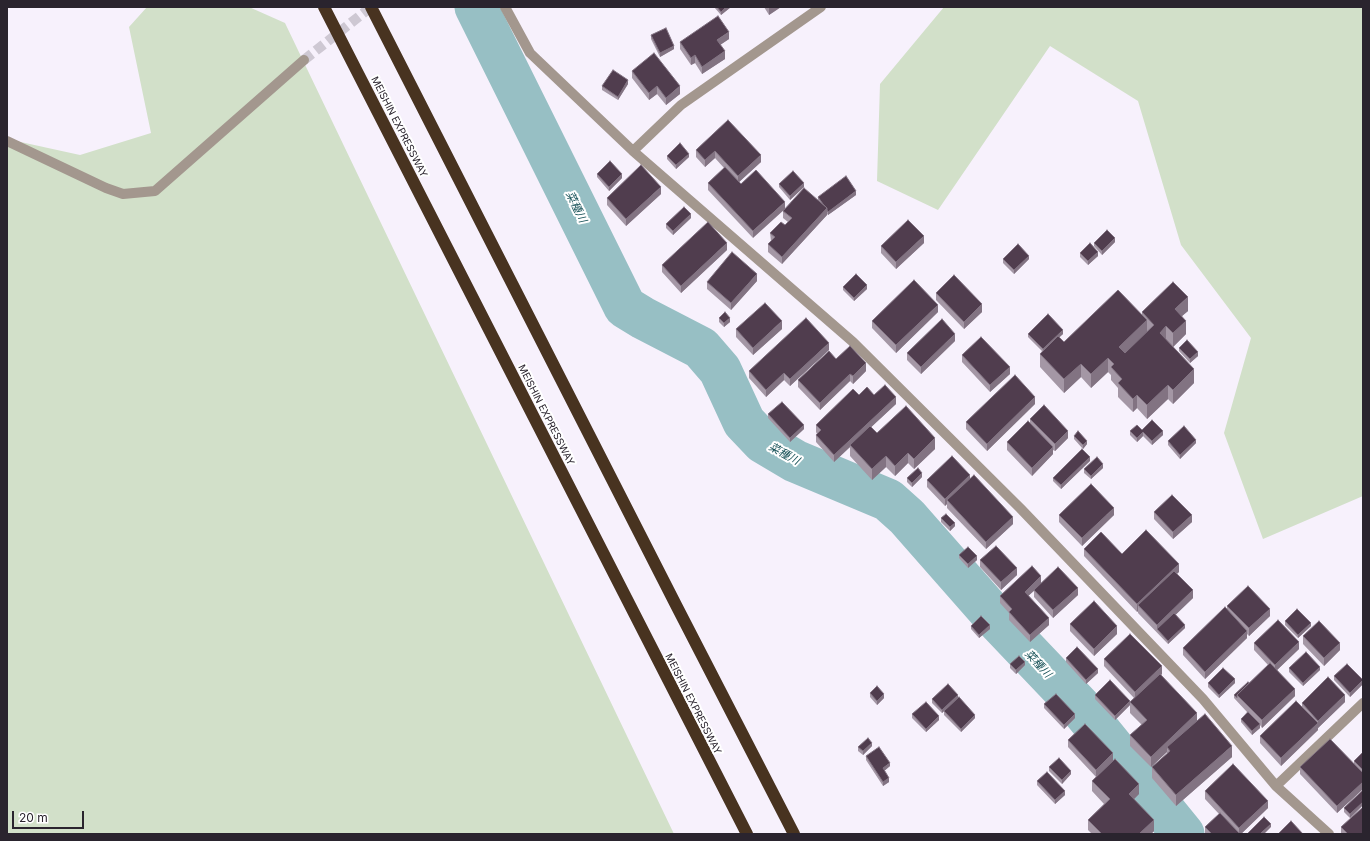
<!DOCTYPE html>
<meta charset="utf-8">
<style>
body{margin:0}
#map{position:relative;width:1370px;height:841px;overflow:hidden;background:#f7f1fc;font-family:Inter,sans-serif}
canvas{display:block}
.frame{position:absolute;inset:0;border:8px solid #2a242e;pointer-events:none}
.scale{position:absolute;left:12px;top:811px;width:72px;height:18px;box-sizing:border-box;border:2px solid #2a242e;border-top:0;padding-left:5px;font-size:12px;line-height:14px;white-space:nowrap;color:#2a242e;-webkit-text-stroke:3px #fff;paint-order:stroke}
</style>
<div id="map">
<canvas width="1370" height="841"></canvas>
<div class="frame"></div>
<div class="scale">20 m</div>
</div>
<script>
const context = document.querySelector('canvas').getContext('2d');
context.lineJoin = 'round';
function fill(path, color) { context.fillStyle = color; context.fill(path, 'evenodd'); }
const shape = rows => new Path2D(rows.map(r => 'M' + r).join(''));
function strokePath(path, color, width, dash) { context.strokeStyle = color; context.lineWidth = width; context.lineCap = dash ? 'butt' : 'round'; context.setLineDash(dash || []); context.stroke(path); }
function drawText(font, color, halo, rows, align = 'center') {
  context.font = font + ' Inter,"Noto Sans JP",sans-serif'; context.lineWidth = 4; context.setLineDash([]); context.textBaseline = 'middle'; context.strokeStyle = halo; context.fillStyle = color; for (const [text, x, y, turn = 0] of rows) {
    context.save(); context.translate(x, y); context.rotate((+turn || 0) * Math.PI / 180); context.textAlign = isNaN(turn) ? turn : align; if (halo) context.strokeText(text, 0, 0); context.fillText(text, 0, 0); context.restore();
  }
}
fill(shape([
 [147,7,249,7,285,23,674,834,7,834,7,139,80,155,151,133,129,27],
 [944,7,1363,7,1363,496,1263,539,1224,433,1251,338,1181,245,1138,101,1050,46,938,210,877,181,880,84]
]), '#d2e0c9');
strokePath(shape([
 [476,7,625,307,643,318,701,348,720,370,744,422,763,442,795,461,888,500,907,517,1001,624,1079,706,1183,834]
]), '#97bfc4', 43);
strokePath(shape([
 [304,60,371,7]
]), '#cec8d3', 10, [10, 5]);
strokePath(shape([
 [505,7,530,53,633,151,853,342,1020,508,1203,699,1276,786,1329,834],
 [7,141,106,188,123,194,155,191,304,60],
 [633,151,681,105,821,7],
 [1276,786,1363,703]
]), '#a3978e', 10);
strokePath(shape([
 [324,7,747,834],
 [371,7,676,605,794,834]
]), '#483320', 12);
fill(shape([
 [714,7,731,7,721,15],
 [764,7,781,7,769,15],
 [651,35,674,49,660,57,651,39],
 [729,39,720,45,725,59,702,74,695,63,691,65,680,49,680,42],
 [632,71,680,94,666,105,657,94,649,100,632,78],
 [628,84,618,100,602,90,602,86],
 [728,120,761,162,739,182,741,184,756,170,753,238,708,190,708,183,724,168,715,158,705,167,696,157,696,150],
 [667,156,689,157,676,169,667,159],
 [597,174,622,178,609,191,597,177],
 [779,184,804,187,790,200,779,187],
 [661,194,626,226,607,205,607,198],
 [856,195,828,215,827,214,827,215,782,264,768,252,768,244,771,241,770,233,785,225,788,222,783,218,783,211,818,200,818,197],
 [691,218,673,235,666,228,666,224],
 [1115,242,1102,255,1094,246,1094,243],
 [924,243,896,269,881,253,881,246],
 [727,250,681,293,662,272,662,265],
 [1080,253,1098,256,1088,265,1080,257],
 [1003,259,1029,259,1014,274,1003,263],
 [757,281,731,310,707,289,707,282],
 [843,287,867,289,854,301,843,290],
 [936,293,982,312,964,329,936,300],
 [1188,311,1182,316,1186,334,1173,347,1194,383,1173,404,1168,399,1147,419,1137,408,1133,412,1118,397,1118,388,1111,380,1111,375,1108,372,1091,388,1081,377,1064,393,1040,367,1040,354,1042,351,1028,337,1028,334,1063,334,1059,337,1064,342,1142,315,1142,312],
 [938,312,896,353,872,328,872,321],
 [719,318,730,322,724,327,719,322],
 [736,329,782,329,753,355,736,337],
 [955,341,921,374,907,360,907,353],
 [1179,348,1198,356,1190,363,1179,351],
 [829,350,790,386,784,380,766,397,749,378,749,371],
 [962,355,1010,374,990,392,962,362],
 [836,359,866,371,853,384,850,381,820,410,798,387,798,380],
 [859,395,874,395,896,404,871,427,877,433,935,449,914,469,908,463,895,476,886,467,872,480,850,456,850,447,834,462,816,442,816,435,817,434,816,432,816,425],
 [1035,404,987,451,966,429,966,422],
 [768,414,804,429,790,442,768,418],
 [1030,419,1068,438,1055,451,1053,450,1053,454,1032,476,1007,450,1007,442,1030,423],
 [1142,430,1163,435,1152,445,1143,436,1137,442,1130,435,1130,431],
 [1074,436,1087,444,1083,449,1074,439],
 [1168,441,1196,443,1180,459,1168,445],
 [1090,461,1061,489,1053,481,1053,478],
 [1103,468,1091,479,1084,473,1084,469],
 [922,477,912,487,907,482,907,478],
 [970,478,1013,524,986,549,947,508,947,504,945,506,927,487,927,480],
 [1154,512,1192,522,1173,539,1154,519],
 [1059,515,1114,515,1082,546,1059,522],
 [941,518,955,526,950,531,941,522],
 [1084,549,1122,554,1179,572,1177,573,1193,598,1175,615,1185,628,1168,644,1138,613,1138,611,1137,612,1084,556],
 [959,555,977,560,968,568,959,558],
 [980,560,1017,575,1001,590,980,567],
 [1041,583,1078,595,1053,618,1034,597,1034,591,1028,596,1049,625,1030,642,1009,620,1009,613,1000,603,1000,596],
 [1227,606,1270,616,1249,636,1247,634,1247,638,1205,679,1183,655,1183,648,1227,610],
 [1285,621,1311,626,1298,638,1285,625],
 [1070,624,1117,634,1094,656,1070,631],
 [971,626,990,629,979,638,971,629],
 [1303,636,1340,650,1324,666,1303,644],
 [1254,643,1299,649,1277,670,1295,696,1262,728,1260,725,1260,728,1252,735,1241,722,1241,719,1247,712,1234,698,1234,695,1249,683,1268,665,1254,650],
 [1066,658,1098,673,1086,684,1066,662],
 [1104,659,1162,674,1161,675,1197,721,1232,757,1176,806,1152,778,1152,767,1167,754,1167,752,1151,767,1130,746,1130,735,1142,725,1130,713,1130,705,1115,720,1095,699,1095,695,1130,702,1134,698,1104,666],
 [1010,664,1025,665,1016,674,1010,668],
 [1289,668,1320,670,1303,686,1289,672],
 [1334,676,1363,684,1350,697,1334,680],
 [1208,683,1235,683,1219,698,1208,687],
 [870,693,884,698,877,705,870,697],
 [958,695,942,713,932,703,932,699],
 [1345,702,1318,728,1318,727,1318,730,1281,766,1260,743,1260,736,1302,707,1302,703],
 [1044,704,1075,718,1064,729,1044,708],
 [944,711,975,718,961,732,944,715],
 [912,714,939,720,926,732,912,718],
 [1068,740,1113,760,1139,794,1134,799,1154,831,1151,834,1092,834,1088,830,1088,820,1104,804,1092,791,1092,781,1096,777,1068,747],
 [872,746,863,755,858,751,858,747],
 [1363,752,1363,789,1337,813,1300,774,1300,767,1354,764,1354,761],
 [866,756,890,766,884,771,889,782,883,786,866,760],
 [1049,767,1071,774,1062,784,1049,771],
 [1037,781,1065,795,1055,804,1037,785],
 [1363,790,1363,805,1350,818,1344,812,1344,808],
 [1205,791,1268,808,1241,834,1205,834,1205,827,1219,814,1205,799],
 [1341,827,1363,834,1341,834]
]), '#a497a5');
fill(shape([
 [726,7,731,7,721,15,721,12],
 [770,7,781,7,769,15,769,8],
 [729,32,729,39,717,47,717,40],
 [674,46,674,49,660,57,660,53],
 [725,51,725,59,702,74,702,67],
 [695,55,695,63,691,65,691,58],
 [628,80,628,84,618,100,618,97],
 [657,86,657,94,649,100,649,93],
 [680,86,680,94,666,105,666,98],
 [715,151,715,158,705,167,705,160],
 [689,154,689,157,676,169,676,165],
 [761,155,761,162,738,183,738,176],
 [622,174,622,178,609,191,609,187],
 [804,183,804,187,790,200,790,196],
 [661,187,661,194,626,226,626,219],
 [856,191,856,195,828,215,828,212],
 [785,202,785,209,753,238,753,231],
 [827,208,827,215,782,264,782,257],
 [691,214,691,218,673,235,673,231],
 [924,236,924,243,896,269,896,262],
 [1115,238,1115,242,1102,255,1102,251],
 [727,243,727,250,681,293,681,286],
 [1098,252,1098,256,1088,265,1088,261],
 [1029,256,1029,259,1014,274,1014,270],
 [757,274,757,281,731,310,731,303],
 [867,285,867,289,854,301,854,298],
 [1188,297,1188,311,1175,322,1175,309],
 [982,304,982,312,964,329,964,322],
 [938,305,938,312,896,353,896,345],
 [730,318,730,322,724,327,724,323],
 [1147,320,1147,334,1119,361,1119,347],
 [782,321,782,329,753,355,753,348],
 [1186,321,1186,334,1173,347,1173,333],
 [1166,326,1166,340,1160,333],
 [1063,330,1063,334,1043,353,1043,349],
 [955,334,955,341,921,374,921,367],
 [829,343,829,350,790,386,790,379],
 [1198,352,1198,356,1190,363,1190,359],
 [1108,358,1108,372,1091,388,1091,374],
 [866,363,866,371,853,384,853,376],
 [1081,364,1081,377,1064,393,1064,379],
 [1010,367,1010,374,990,392,990,385],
 [1194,369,1194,383,1173,404,1173,390],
 [784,373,784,380,766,397,766,390],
 [850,374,850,381,820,410,820,403],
 [1168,385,1168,399,1147,419,1147,405],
 [1137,395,1137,408,1133,412,1133,399],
 [896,397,896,404,851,446,850,445,850,447,834,462,834,455],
 [1035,397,1035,404,987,451,987,444],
 [804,425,804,429,790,442,790,438],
 [1068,431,1068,438,1055,451,1055,444],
 [1163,431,1163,435,1152,445,1152,441],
 [1143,432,1143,436,1137,442,1137,438],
 [935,438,935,449,914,469,914,459],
 [1196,440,1196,443,1180,459,1180,455],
 [1087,441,1087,444,1083,449,1083,445],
 [1053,447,1053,454,1032,476,1032,468],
 [908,453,908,463,895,476,895,466],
 [886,456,886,467,872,480,872,469],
 [1090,457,1090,461,1061,489,1061,485],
 [1103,464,1103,468,1091,479,1091,476],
 [922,473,922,477,912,487,912,483],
 [970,475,970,482,947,500,947,504,945,506,945,499],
 [1114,508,1114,515,1082,546,1082,538],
 [1192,515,1192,522,1173,539,1173,532],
 [1013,517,1013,524,986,549,986,542],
 [955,523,955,526,950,531,950,527],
 [977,556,977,560,968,568,968,564],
 [1179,564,1179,572,1140,608,1138,605,1138,611,1137,612,1137,604],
 [1017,568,1017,575,1001,590,1001,582],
 [1041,576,1041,584,1025,599,1025,592],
 [1078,588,1078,595,1053,618,1053,610],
 [1193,590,1193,598,1159,631,1157,629,1157,625],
 [1270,609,1270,616,1249,636,1249,628],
 [1049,618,1049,625,1030,642,1030,635],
 [1311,623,1311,626,1298,638,1298,635],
 [990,625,990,629,979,638,979,635],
 [1185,625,1185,628,1168,644,1168,641],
 [1117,626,1117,634,1094,656,1094,649],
 [1247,631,1247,638,1205,679,1205,672],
 [1299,642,1299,649,1275,672,1275,665],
 [1340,643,1340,650,1324,666,1324,658],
 [1025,662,1025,665,1016,674,1016,670],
 [1162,666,1162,674,1135,699,1135,692],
 [1320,667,1320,670,1303,686,1303,683],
 [1098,669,1098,673,1086,684,1086,680],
 [1235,679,1235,683,1219,698,1219,695],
 [1363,680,1363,684,1350,697,1350,693],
 [1295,689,1295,696,1262,728,1262,720],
 [884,694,884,698,877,705,877,701],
 [958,695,958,699,942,713,942,710],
 [1345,695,1345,702,1318,728,1318,721],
 [1130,701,1130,705,1115,720,1115,716],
 [1197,713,1197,724,1167,747,1167,752,1151,767,1151,757],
 [1075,714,1075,718,1064,729,1064,725],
 [975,715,975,718,961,732,961,729],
 [939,716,939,720,926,732,926,729],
 [1318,723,1318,730,1281,766,1281,758],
 [1260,724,1260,728,1252,735,1252,731],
 [872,743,872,746,863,755,863,751],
 [1232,746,1232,757,1176,806,1176,795],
 [1113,753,1113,761,1096,777,1096,770],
 [890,763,890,766,883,772,883,768],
 [1071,771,1071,774,1062,784,1062,780],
 [889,778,889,782,883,786,883,782],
 [1363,782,1363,789,1337,813,1337,806],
 [1139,784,1139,794,1129,804,1129,794],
 [1065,791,1065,795,1055,804,1055,800],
 [1268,801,1268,808,1241,834,1239,834,1239,828],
 [1363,802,1363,805,1350,818,1350,814],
 [1154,820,1154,831,1151,834,1139,834],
 [1271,824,1271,827,1264,834,1260,834]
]), '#827382');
const building = shape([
 [717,7,726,7,721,12,717,7],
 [718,16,729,32,717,40,725,51,702,67,695,55,691,58,680,42,718,16],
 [666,28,674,46,660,53,651,35,666,28],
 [654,53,680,86,666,98,657,86,649,93,632,71,654,53],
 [613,70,628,80,618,97,602,86,613,70],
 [728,120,761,155,738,176,715,151,705,160,696,150,728,120],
 [680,143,689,154,676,165,667,156,680,143],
 [610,161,622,174,609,187,597,174,610,161],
 [641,165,661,187,626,219,607,198,641,165],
 [725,167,741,184,756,170,785,202,753,231,708,183,725,167],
 [793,171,804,183,790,196,779,184,793,171],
 [846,176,856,191,828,212,827,210,827,208,823,204,818,197,846,176],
 [804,188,827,208,782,257,768,244,775,237,770,233,781,222,785,225,792,218,783,211,804,188],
 [684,207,691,214,673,231,666,224,684,207],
 [908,220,924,236,896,262,881,246,908,220],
 [708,222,727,243,681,286,662,265,708,222],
 [1107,230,1115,238,1102,251,1094,243,1107,230],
 [1090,243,1098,252,1088,261,1080,253,1090,243],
 [1018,244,1029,256,1014,270,1003,259,1018,244],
 [732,252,757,274,731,303,707,282,732,252],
 [856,274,867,285,854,298,843,287,856,274],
 [954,275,982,304,964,322,936,293,954,275],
 [914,280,938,305,896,345,872,321,914,280],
 [1173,282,1188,297,1175,309,1186,321,1173,333,1166,326,1160,333,1194,369,1173,390,1168,385,1147,405,1137,395,1133,399,1118,383,1122,379,1111,367,1114,364,1108,358,1091,374,1081,364,1064,379,1040,354,1058,336,1064,342,1118,290,1147,320,1119,347,1125,353,1154,325,1142,312,1173,282],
 [765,303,782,321,753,348,736,329,765,303],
 [725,312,730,318,724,323,719,318,725,312],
 [1048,314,1063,330,1043,349,1028,334,1048,314],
 [806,318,829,343,790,379,784,373,766,390,749,371,806,318],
 [942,319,955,334,921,367,907,353,942,319],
 [981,337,1010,367,990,385,962,355,981,337],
 [1187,340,1198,352,1190,359,1179,348,1187,340],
 [850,346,866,363,853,376,850,374,820,403,798,380,829,351,836,359,850,346],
 [1015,375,1035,397,987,444,966,422,1015,375],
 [885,385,896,397,834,455,816,435,821,430,816,425,853,389,859,395,867,387,874,395,885,385],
 [782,402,804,425,790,438,768,414,782,402],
 [1044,405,1068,431,1055,444,1030,419,1044,405],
 [906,406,935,438,914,459,908,453,895,466,886,456,872,469,850,445,870,426,877,433,906,406],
 [1152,420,1163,431,1152,441,1143,432,1137,438,1130,431,1137,425,1142,430,1152,420],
 [1028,421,1053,447,1032,468,1007,442,1028,421],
 [1184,426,1196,440,1180,455,1168,441,1184,426],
 [1078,431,1087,441,1083,445,1074,436,1078,431],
 [1082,449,1090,457,1061,485,1053,478,1082,449],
 [952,456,970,475,945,499,927,480,952,456],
 [1097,457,1103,464,1091,476,1084,469,1097,457],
 [918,468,922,473,912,483,907,478,918,468],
 [974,475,1013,517,986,542,947,500,974,475],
 [1091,484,1114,508,1082,538,1059,515,1091,484],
 [1172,495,1192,515,1173,532,1154,512,1172,495],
 [946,514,955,523,950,527,941,518,946,514],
 [1146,530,1179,564,1137,604,1084,549,1101,532,1122,554,1146,530],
 [996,546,1017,568,1001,582,980,560,996,546],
 [968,547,977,556,968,564,959,555,968,547],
 [1032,566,1041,576,1025,592,1049,618,1030,635,1009,612,1012,609,1000,596,1032,566],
 [1058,567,1078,588,1053,610,1034,590,1058,567],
 [1174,571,1193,590,1157,625,1138,605,1174,571],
 [1248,586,1270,609,1249,628,1227,606,1248,586],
 [1094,601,1117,626,1094,649,1070,624,1094,601],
 [1225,607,1247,631,1205,672,1183,648,1225,607],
 [1297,609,1311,623,1298,635,1285,621,1297,609],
 [1174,613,1185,625,1168,641,1157,629,1174,613],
 [981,616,990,625,979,635,971,626,981,616],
 [1278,620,1299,642,1275,665,1254,643,1278,620],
 [1319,621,1340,643,1324,658,1303,636,1319,621],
 [1130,634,1162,666,1135,692,1104,659,1130,634],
 [1077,647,1098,669,1086,680,1066,658,1077,647],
 [1306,652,1320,667,1303,683,1289,668,1306,652],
 [1019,656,1025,662,1016,670,1010,664,1019,656],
 [1270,663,1295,689,1262,720,1237,695,1270,663],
 [1347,664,1363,680,1350,693,1334,676,1347,664],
 [1223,668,1235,679,1219,695,1208,683,1223,668],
 [1160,674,1197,713,1151,757,1130,735,1147,720,1130,702,1160,674],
 [1328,677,1345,695,1318,721,1302,703,1328,677],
 [1110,680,1130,701,1115,716,1095,695,1110,680],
 [1248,682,1249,683,1237,695,1237,698,1234,695,1248,682],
 [948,684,958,695,942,710,932,699,948,684],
 [877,686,884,694,877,701,870,693,877,686],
 [1056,694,1075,714,1064,725,1044,704,1056,694],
 [959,697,975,715,961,729,944,711,959,697],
 [1296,701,1318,723,1281,758,1260,736,1296,701],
 [926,702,939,716,926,729,912,714,926,702],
 [1248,712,1260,724,1252,731,1241,719,1248,712],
 [1205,714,1232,746,1176,795,1152,767,1170,751,1167,747,1205,714],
 [1085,724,1113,753,1096,770,1068,740,1085,724],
 [868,738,872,743,863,751,858,747,868,738],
 [1330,739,1363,773,1363,782,1337,806,1300,767,1330,739],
 [879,747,890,763,883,768,889,778,883,782,866,756,879,747],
 [1363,752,1363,770,1354,761,1363,752],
 [1059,758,1071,771,1062,780,1049,767,1059,758],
 [1115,759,1139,784,1129,794,1154,820,1139,834,1102,834,1088,820,1110,799,1092,781,1115,759],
 [1233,764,1268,801,1239,828,1205,791,1233,764],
 [1047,772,1065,791,1055,800,1037,781,1047,772],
 [1363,790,1363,802,1350,814,1344,808,1363,790],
 [1363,807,1363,834,1348,834,1341,827,1363,807],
 [1220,813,1240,834,1212,834,1205,827,1220,813],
 [1264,817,1271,824,1260,834,1247,834,1264,817],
 [1291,821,1303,834,1278,834,1291,821]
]);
fill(building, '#503d4e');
strokePath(building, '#827382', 1);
drawText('10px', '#2a242e', '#fff', [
 ["MEISHIN EXPRESSWAY",399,127,63],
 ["MEISHIN EXPRESSWAY",546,415,63],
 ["MEISHIN EXPRESSWAY",693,704,63]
]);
drawText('italic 11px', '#175157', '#fff', [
 ["菜種川",576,207,64],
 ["菜種川",784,454,29],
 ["菜種川",1038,664,47]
]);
</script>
